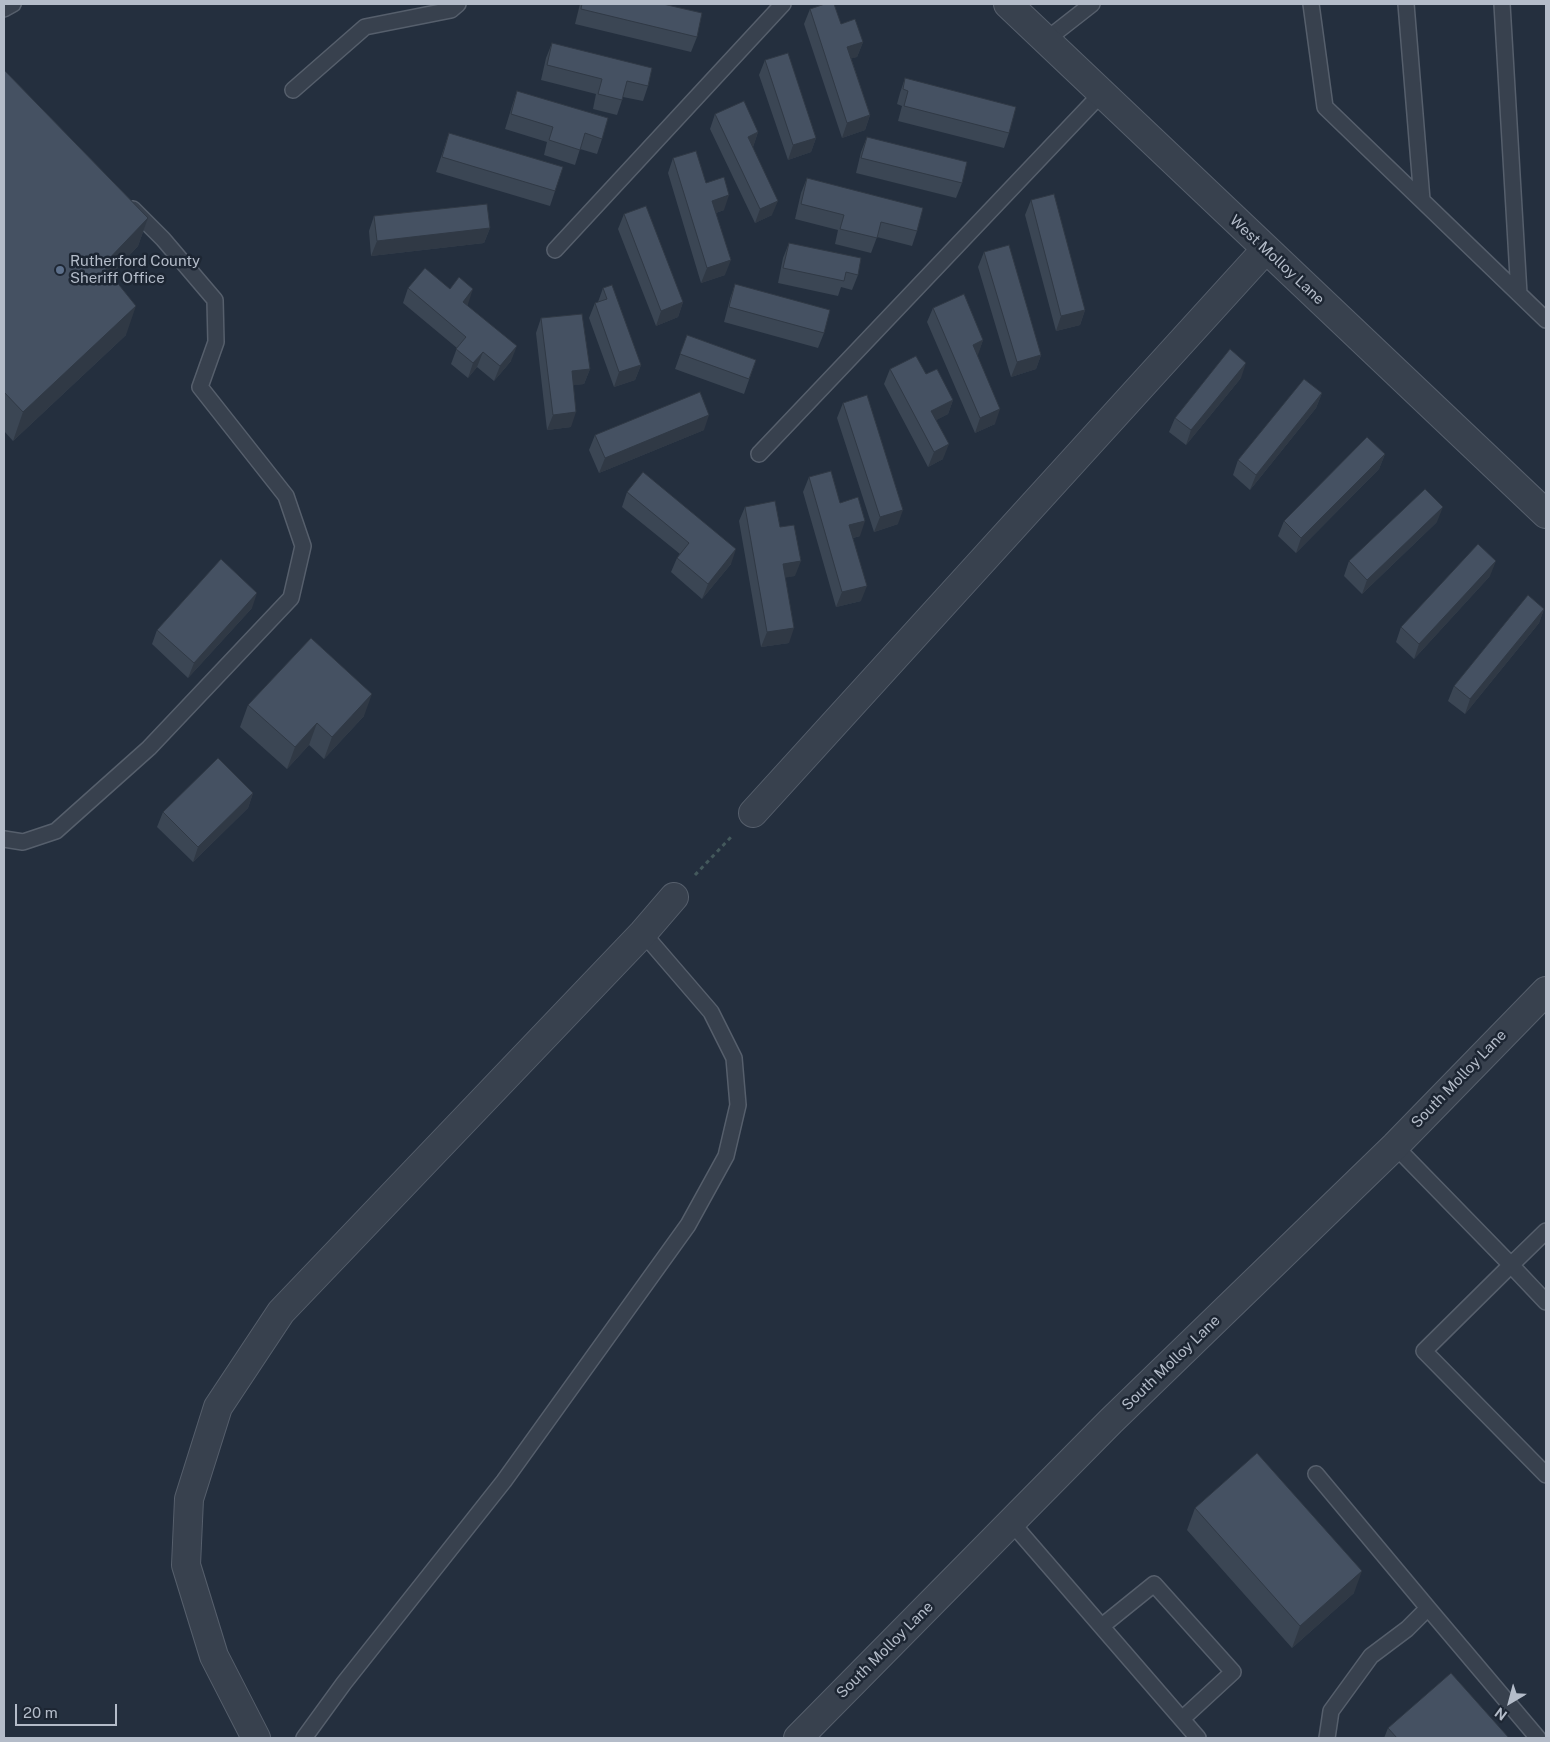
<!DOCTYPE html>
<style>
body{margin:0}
#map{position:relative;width:1550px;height:1742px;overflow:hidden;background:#242f3e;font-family:"Public Sans",sans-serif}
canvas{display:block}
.frame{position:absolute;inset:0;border:5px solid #b4bcc9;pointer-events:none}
.north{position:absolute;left:1485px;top:1677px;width:50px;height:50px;-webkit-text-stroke:4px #1d2633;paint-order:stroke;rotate:217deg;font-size:14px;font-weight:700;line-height:20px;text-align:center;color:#b4bcc9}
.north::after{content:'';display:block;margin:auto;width:18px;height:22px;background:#b4bcc9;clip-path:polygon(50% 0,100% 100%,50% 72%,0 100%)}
.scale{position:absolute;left:15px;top:1704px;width:102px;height:22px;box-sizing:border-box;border:2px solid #b4bcc9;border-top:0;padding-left:6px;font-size:15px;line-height:18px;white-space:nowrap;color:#b4bcc9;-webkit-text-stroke:4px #1d2633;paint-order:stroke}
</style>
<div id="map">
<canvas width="1550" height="1742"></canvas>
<div class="frame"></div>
<div class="north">N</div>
<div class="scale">20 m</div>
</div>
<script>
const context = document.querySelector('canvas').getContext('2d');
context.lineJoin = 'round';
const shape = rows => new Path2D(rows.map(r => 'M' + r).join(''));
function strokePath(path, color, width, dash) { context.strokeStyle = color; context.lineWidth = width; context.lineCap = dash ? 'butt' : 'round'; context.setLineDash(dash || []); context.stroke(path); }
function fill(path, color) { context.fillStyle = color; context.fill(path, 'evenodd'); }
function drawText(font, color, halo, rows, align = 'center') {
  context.font = font + ' "Public Sans",sans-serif'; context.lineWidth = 5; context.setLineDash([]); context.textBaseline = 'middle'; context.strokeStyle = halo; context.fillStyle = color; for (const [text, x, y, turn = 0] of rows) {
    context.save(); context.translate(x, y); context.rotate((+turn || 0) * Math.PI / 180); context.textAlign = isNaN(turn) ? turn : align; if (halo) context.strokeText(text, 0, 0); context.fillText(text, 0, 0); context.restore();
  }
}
const service = shape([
 [1311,4,1325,107,1546,320],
 [1406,4,1422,200],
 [1502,4,1519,294],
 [4,9,13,4],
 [1046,40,1092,4],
 [293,90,365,27,451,10,458,4],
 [555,250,783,4],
 [759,454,1102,93],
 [4,839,23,842,56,831,149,748,291,598,303,546,286,496,200,387,216,342,215,300,163,239,133,209],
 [1395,1146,1511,1265,1546,1231],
 [1546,1302,1511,1265,1424,1351,1546,1475],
 [1316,1474,1428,1608],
 [1011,1522,1198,1738],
 [1102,1626,1154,1584,1233,1672,1182,1719],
 [304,1738,344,1683,504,1481,688,1225,726,1156,738,1105,734,1058,711,1012,643,933],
 [1327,1738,1331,1711,1371,1656,1407,1629,1428,1608,1538,1738]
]);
const minor = shape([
 [1008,4,1546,514],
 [753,813,1266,249],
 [256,1738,214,1656,186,1565,189,1499,218,1407,281,1312,643,933,674,897],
 [798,1738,1111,1421,1395,1146,1546,991]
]);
strokePath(service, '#565f6c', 18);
strokePath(minor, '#565f6c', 30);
strokePath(shape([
 [695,875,732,836]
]), '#44595c', 3, [4, 4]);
strokePath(service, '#38414e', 15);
strokePath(minor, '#38414e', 28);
fill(shape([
 [580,4,663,4,697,37,691,52,575,24],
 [810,9,841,24,863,42,857,57,851,58,870,115,865,130,842,138,804,24],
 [552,43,648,86,643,101,623,97,617,115,593,109,596,94,541,80,546,58],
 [765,60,816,138,811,152,788,160,759,75],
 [4,70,148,218,138,246,111,275,126,335,13,441,4,431],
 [905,78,1009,133,1004,148,898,121,902,106,897,104,900,93],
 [517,91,602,139,597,154,580,149,575,165,544,155,547,142,505,129,512,106],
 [715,114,758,132,753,147,772,215,755,223,710,129],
 [449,133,555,191,550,206,436,172],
 [867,137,962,183,956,198,856,173,861,152],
 [673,158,706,183,724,210,716,213,725,275,701,283,668,173],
 [807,178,917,231,912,246,877,237,871,253,835,244,838,230,795,219,801,193],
 [1031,200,1085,310,1080,325,1056,331,1025,215],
 [624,214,683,302,678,317,656,326,618,229],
 [374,216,490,228,484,243,371,256,369,231],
 [789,243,858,275,852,290,841,287,838,296,778,283,783,258],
 [984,252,1041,355,1036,369,1011,377,978,267],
 [735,284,824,333,818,348,724,322,730,299],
 [408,288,468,304,467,305,511,361,494,381,477,367,468,378,451,364,457,348,403,303],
 [603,288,641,365,635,380,614,387,589,318,595,303,598,302],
 [933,308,983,340,977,356,995,424,975,433,927,322],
 [541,318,590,369,584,384,573,385,571,427,547,430,536,333],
 [687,335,756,360,744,394,675,369],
 [890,369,926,374,953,400,948,414,936,420,943,459,928,467,884,384],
 [1241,378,1186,445,1169,432,1175,418],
 [1322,393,1316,408,1250,490,1233,475,1238,460],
 [843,403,898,524,874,532,837,418],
 [704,430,599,473,589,450,595,435],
 [1385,454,1379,469,1296,553,1278,536,1284,521],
 [809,477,840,503,860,536,853,538,861,601,836,607,803,492],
 [627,492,731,564,702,599,671,572,677,558,680,554,622,507],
 [745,507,795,576,785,577,789,643,761,647,739,521],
 [1437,522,1362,594,1344,576,1349,561],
 [1490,576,1414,659,1396,642,1401,627],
 [252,608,188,678,152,644,157,630],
 [1544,609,1539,623,1465,714,1448,701,1454,686],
 [248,705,364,716,324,759,309,745,287,769,240,727],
 [253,793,248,808,193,862,157,827,163,812],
 [1195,1508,1354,1593,1292,1648,1187,1530],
 [1388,1728,1509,1738,1384,1738]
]), '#3b4654');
fill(shape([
 [863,42,857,57,842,61,847,47],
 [870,115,865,130,842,138,847,123],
 [758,132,753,147,748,137],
 [816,138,811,152,788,160,793,145],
 [729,195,724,210,707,216,712,201],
 [778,201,772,215,755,223,760,209],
 [148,218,138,246,93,294,103,265],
 [490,228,484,243,371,256,377,241],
 [731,260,725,275,701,283,707,268],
 [473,289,468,304,458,316,463,302],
 [683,302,678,317,656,326,661,311],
 [136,306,126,335,13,441,23,412],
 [1085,310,1080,325,1056,331,1061,316],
 [983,340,978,355,967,360,973,345],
 [517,346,511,361,494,381,500,366],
 [483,352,477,367,468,378,473,363],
 [1041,355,1036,369,1011,377,1017,362],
 [1246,363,1241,378,1186,445,1191,430],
 [641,365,635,380,614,387,619,372],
 [590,369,584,384,566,386,572,371],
 [1322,393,1316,408,1250,490,1256,475],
 [953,400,948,414,925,426,931,411],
 [1000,409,995,424,975,433,980,418],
 [576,412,571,427,547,430,553,415],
 [709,415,704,430,599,473,605,458],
 [949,444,943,459,928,467,934,452],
 [1385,454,1379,469,1296,553,1301,538],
 [1443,507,1437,522,1362,594,1367,580],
 [903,510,898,524,874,532,880,517],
 [865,521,860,536,844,540,849,525],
 [736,549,731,564,702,599,708,584],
 [801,561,795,576,778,579,783,564],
 [1496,561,1490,576,1414,659,1419,644],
 [867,586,861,601,836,607,842,592],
 [257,593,252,608,188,678,194,663],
 [1544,609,1539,623,1465,714,1470,699],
 [794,628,789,643,761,647,767,632],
 [372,694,364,716,324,759,332,737],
 [317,723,309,745,287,769,295,747],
 [253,793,248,808,193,862,198,847],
 [1362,1571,1354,1593,1292,1648,1300,1626]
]), '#303945');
const building = shape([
 [582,4,663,4,702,13,697,37,581,9,582,4],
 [825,4,834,4,841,24,855,19,863,42,847,47,870,115,847,123,810,9,825,4],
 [552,43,652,68,648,86,627,81,622,100,598,94,602,79,547,65,552,43],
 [788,53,816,138,793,145,765,60,788,53],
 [4,70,148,218,103,265,136,306,23,412,4,392,4,70],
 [905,78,1016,107,1009,133,904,106,908,91,903,89,905,78],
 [517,91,608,118,602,139,585,133,580,150,549,140,553,127,511,114,517,91],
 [744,101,758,132,748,137,778,201,760,209,715,114,744,101],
 [449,133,563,167,555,191,442,157,449,133],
 [867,137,967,162,962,183,861,158,867,137],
 [696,151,706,183,724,177,729,195,712,201,731,260,707,268,673,158,696,151],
 [807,178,923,208,917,231,881,222,877,238,840,229,844,215,801,204,807,178],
 [1054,194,1085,310,1061,316,1031,200,1054,194],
 [487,204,490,228,377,241,374,216,487,204],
 [646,206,683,302,661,311,624,214,646,206],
 [789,243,861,258,858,275,846,272,844,281,783,268,789,243],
 [1009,245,1041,355,1017,362,984,252,1009,245],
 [425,268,450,289,459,277,473,289,463,302,517,346,500,366,483,352,473,363,456,349,466,337,408,288,425,268],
 [735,284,830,310,824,333,729,307,735,284],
 [612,285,641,365,619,372,595,303,607,299,603,288,612,285],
 [964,294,983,340,973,345,1000,409,980,418,933,308,964,294],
 [582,314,590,369,572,371,576,412,553,415,541,318,582,314],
 [687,335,756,360,749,379,680,354,687,335],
 [1230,349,1246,363,1191,430,1175,418,1230,349],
 [916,356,926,374,937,369,953,400,931,411,949,444,934,452,890,369,916,356],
 [1304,379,1322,393,1256,475,1238,460,1304,379],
 [700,392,709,415,605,458,595,435,700,392],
 [867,395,903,510,880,517,843,403,867,395],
 [1367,437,1385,454,1301,538,1284,521,1367,437],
 [831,471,840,503,858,497,865,521,849,525,867,586,842,592,809,477,831,471],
 [643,472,736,549,708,584,677,558,689,543,627,492,643,472],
 [1425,489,1443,507,1367,580,1349,561,1425,489],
 [775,501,780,527,794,525,801,561,783,564,794,628,767,632,745,507,775,501],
 [1478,544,1496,561,1419,644,1401,627,1478,544],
 [221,559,257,593,194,663,157,630,221,559],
 [1528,595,1544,609,1470,699,1454,686,1528,595],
 [311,638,372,694,332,737,317,723,295,747,248,705,311,638],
 [218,758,253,793,198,847,163,812,218,758],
 [1257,1453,1362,1571,1300,1626,1195,1508,1257,1453],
 [1451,1673,1509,1738,1397,1738,1388,1728,1451,1673]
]);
fill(building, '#455162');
strokePath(building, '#303945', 1);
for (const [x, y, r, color] of [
 [60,270,5,"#5c6f8a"]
]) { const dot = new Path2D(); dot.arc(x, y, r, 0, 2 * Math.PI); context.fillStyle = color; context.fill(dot); strokePath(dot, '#1d2633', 2); }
drawText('15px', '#b4bcc9', '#1d2633', [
 ["West Molloy Lane",1277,260,43],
 ["South Molloy Lane",1459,1079,-46],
 ["South Molloy Lane",1171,1363,-44],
 ["South Molloy Lane",885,1650,-45]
]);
drawText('15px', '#b4bcc9', '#1d2633', [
 ["Rutherford County",70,261],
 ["Sheriff Office",70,278]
], 'left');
</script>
